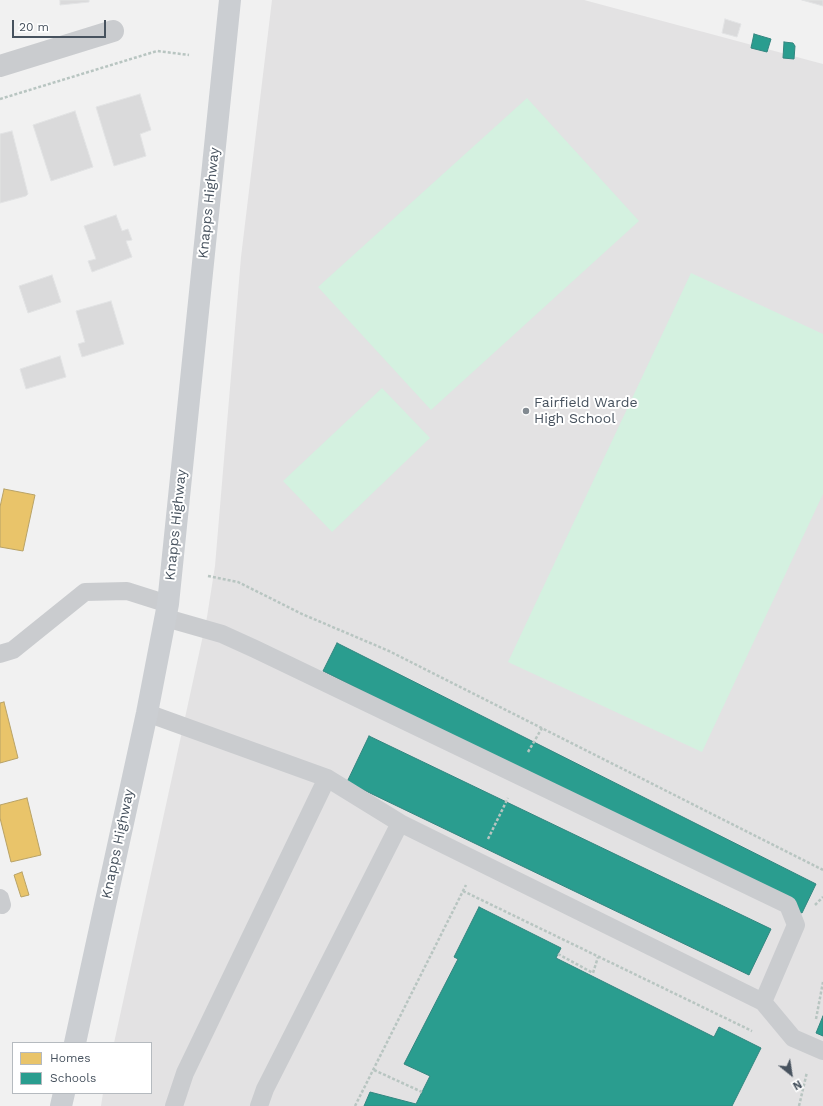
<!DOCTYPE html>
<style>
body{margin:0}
#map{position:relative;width:823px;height:1106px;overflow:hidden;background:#f1f1f1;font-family:"Work Sans",sans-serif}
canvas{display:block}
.legend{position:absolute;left:12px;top:1042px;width:140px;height:52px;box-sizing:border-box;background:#fff;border:1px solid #b5babf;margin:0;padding:5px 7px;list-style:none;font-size:12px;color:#47525e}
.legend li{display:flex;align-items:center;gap:8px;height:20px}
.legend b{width:20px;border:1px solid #b5babf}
.north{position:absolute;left:771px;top:1054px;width:40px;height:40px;-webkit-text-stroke:3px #fff;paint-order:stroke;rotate:150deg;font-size:11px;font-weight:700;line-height:16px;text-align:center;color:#47525e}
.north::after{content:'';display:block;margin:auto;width:14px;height:18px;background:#47525e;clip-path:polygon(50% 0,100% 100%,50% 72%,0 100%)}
.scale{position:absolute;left:12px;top:20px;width:94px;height:18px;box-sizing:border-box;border:2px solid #47525e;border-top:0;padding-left:5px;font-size:12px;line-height:14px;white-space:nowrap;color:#47525e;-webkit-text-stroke:3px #fff;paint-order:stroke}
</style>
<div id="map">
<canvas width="823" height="1106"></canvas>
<ul class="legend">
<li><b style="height:11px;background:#e9c46a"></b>Homes</li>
<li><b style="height:11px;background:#2a9d8f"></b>Schools</li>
</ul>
<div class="north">N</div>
<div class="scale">20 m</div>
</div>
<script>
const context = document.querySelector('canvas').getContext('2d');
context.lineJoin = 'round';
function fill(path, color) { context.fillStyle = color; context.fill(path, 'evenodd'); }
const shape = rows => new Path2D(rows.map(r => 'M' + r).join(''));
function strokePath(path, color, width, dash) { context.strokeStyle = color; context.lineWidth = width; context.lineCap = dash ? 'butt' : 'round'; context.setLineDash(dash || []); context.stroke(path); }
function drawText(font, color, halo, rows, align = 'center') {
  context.font = font + ' "Work Sans",sans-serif'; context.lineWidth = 4; context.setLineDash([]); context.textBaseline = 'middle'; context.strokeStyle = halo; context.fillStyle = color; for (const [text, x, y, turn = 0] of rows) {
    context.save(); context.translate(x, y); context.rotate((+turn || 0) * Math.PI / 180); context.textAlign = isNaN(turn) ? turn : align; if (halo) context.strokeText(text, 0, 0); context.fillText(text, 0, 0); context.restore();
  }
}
fill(shape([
 [272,0,584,0,823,64,823,1106,101,1106,103,1093,151,1093,151,1043,114,1043,207,617,215,566,241,257]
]), '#e3e2e3');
fill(shape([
 [527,98,639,221,431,410,318,287],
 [691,273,823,334,823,494,702,752,508,662],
 [382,388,430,438,332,532,283,481]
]), '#d4f1e0');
const homes = shape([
 [4,489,35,495,23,551,0,547,0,507,4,489],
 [4,702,18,758,0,763,0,703,4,702],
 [27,798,41,855,11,862,0,818,0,805,27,798],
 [22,872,29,895,21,897,14,875,22,872]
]);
fill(homes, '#e9c46a');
strokePath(homes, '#b8a266', 1);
const schools = shape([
 [754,34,771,39,767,52,751,48,754,34],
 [784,42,793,43,795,46,794,59,783,58,784,42],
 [337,643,816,884,802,913,323,671,337,643],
 [369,736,771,929,749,975,347,782,369,736],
 [479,907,561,948,556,958,714,1037,719,1027,761,1048,732,1106,364,1106,370,1092,416,1104,430,1076,404,1064,458,959,454,957,479,907],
 [823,1016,823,1036,816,1033,823,1016]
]);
fill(schools, '#2a9d8f');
strokePath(schools, '#338680', 1);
const building = shape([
 [60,0,89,0,89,2,60,5,60,0],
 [802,0,823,0,823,6,802,0],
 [725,19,741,24,737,37,722,33,725,19],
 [140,94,151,130,140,134,146,156,114,166,96,107,140,94],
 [75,111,93,167,51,181,33,125,75,111],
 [12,131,28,194,26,196,0,203,0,134,12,131],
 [116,215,122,231,128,229,132,240,126,241,132,257,92,272,88,261,96,259,84,226,116,215],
 [52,275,61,302,28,313,19,286,52,275],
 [111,301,124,344,82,357,78,344,85,342,76,311,111,301],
 [60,356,66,377,26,389,20,369,60,356]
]);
fill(building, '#dadadb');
strokePath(building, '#e2e3e4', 1);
strokePath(shape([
 [0,99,157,51,189,55],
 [208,576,238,582,302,614,389,651,823,870],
 [528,752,542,728],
 [488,839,508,798],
 [463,891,752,1031],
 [815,905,823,897],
 [558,954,593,973,598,957],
 [816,1019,823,982],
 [374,1070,422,1092],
 [355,1106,466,885],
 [799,1106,807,1072]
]), '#b8c5c1', 2.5, [3, 2]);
strokePath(shape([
 [166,618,222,634,255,649,788,905,796,925,763,1002],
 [0,654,13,650,85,592,127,591,168,604],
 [147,713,327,778,400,823,265,1089,259,1106],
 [400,823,763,1002,793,1038,823,1051],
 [0,898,2,905],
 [174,1106,185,1073,327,778]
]), '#cacccf', 18);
strokePath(shape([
 [0,66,113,31]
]), '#cacccf', 22);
strokePath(shape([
 [75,1043,147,713,168,604,230,0],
 [61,1106,64,1093]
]), '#cbced2', 22);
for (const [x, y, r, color] of [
 [526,411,4,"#828a91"]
]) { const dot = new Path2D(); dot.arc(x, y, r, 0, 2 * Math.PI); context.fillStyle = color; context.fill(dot); strokePath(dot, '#fff', 1.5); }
drawText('14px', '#47525e', '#fff', [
 ["Knapps Highway",209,203,-84],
 ["Knapps Highway",176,525,-84],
 ["Knapps Highway",118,844,-78]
]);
drawText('14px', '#47525e', '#fff', [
 ["Fairfield Warde",534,403],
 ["High School",534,419]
], 'left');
</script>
